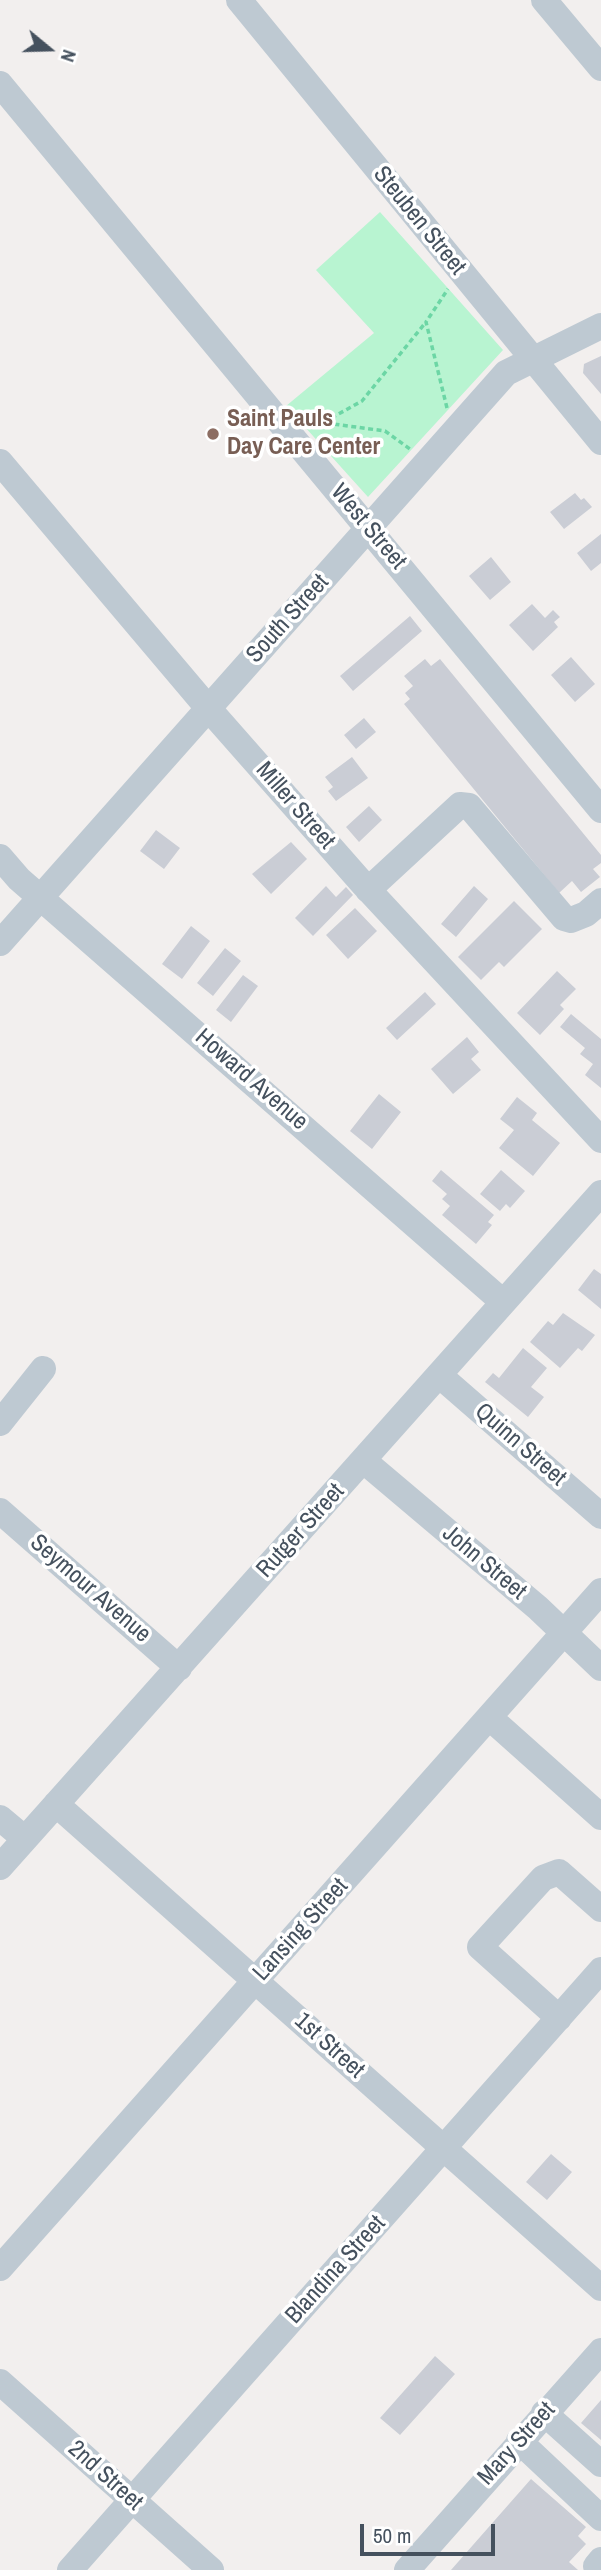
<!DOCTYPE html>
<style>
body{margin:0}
#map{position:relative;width:601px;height:2570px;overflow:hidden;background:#f2efee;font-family:"Archivo Narrow",sans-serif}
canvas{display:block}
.north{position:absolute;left:14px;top:14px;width:70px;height:70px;-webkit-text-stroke:5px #fff;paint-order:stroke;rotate:109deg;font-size:19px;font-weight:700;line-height:28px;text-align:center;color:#45515e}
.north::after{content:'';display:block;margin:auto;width:24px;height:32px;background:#45515e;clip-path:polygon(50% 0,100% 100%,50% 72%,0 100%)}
.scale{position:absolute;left:360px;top:2524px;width:135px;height:32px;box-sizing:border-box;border:4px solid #45515e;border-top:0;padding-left:9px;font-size:21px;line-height:24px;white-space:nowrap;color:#45515e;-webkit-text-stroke:5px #fff;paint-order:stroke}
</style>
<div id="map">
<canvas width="601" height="2570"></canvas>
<div class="north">N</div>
<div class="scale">50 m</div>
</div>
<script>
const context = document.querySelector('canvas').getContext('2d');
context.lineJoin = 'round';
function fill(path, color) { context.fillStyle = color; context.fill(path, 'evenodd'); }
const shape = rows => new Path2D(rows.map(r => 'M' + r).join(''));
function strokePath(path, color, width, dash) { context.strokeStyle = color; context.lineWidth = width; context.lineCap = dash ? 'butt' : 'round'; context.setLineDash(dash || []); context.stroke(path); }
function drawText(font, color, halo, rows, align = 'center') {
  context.font = font + ' "Archivo Narrow",sans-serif'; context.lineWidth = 7; context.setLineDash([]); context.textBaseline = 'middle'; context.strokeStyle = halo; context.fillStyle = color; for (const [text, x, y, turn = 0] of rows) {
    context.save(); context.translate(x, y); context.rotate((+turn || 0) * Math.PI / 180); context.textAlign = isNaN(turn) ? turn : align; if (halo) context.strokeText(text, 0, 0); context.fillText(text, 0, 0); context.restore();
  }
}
fill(shape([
 [380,212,503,350,368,497,286,406,374,333,316,270]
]), '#b8f4d1');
fill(shape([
 [601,356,601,394,583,373,584,364],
 [575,493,581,500,584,498,592,507,564,529,550,512],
 [601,534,601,563,591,571,577,553],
 [491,557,511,582,490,600,469,576],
 [532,604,545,618,553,610,560,617,554,622,558,627,533,651,509,625],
 [410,616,422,631,353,691,340,676],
 [571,657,595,684,575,702,551,675],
 [425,659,431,666,440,659,601,855,601,863,593,869,600,877,581,892,572,881,559,893,404,704,410,699,405,693,413,686,404,676],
 [364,718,376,732,356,749,344,735],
 [352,757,368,778,336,801,328,791,333,787,325,777],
 [369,806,382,820,359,842,346,827],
 [156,830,180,848,164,869,140,851],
 [291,842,307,859,271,894,252,874],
 [326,886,336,897,346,887,353,895,313,936,295,918],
 [474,886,488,899,456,937,441,924],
 [514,901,542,929,504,967,499,962,481,980,458,957],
 [355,908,377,931,348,959,326,935],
 [191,926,210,941,182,979,162,964],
 [225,948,241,961,213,996,197,983],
 [557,971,576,989,560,1005,564,1009,540,1035,517,1013],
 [243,975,258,986,231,1022,216,1010],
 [425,992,436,1004,397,1040,386,1028],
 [571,1014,601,1039,601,1088,585,1075,593,1064,580,1054,585,1048,560,1027],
 [467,1037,479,1052,471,1059,481,1070,453,1094,431,1069],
 [379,1094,401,1112,372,1149,350,1131],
 [517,1097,537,1113,532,1120,560,1143,533,1176,499,1148,514,1130,500,1119],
 [441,1170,494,1215,488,1222,492,1225,476,1244,442,1215,450,1206,442,1199,447,1194,432,1181],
 [501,1170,525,1191,510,1208,506,1204,500,1211,480,1194],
 [594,1269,601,1274,601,1309,578,1290],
 [563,1313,595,1335,582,1351,578,1348,560,1368,530,1342,548,1321,553,1325],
 [523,1348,547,1368,531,1387,544,1397,528,1417,485,1382,493,1373,499,1378],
 [551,2154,572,2172,547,2200,526,2182],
 [435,2356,455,2374,400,2435,380,2418],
 [601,2400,601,2440,581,2423],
 [531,2479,586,2527,578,2536,586,2544,569,2562,578,2570,451,2570]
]), '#cacdd5');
strokePath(shape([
 [447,408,426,322,448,289],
 [307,422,324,422,362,401,426,322],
 [326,423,385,431,410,449]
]), '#6cd6a5', 3.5, [5, 3.5]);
strokePath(shape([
 [239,0,601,442],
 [544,0,601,68],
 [0,84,601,810],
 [0,462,208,708,363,884,601,1140],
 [0,857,19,879,503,1302],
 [368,890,460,805,469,806,564,918,571,920,586,914,601,901],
 [0,943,506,373,601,326],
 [439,1375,601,1516],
 [0,1423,43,1369],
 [364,1461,538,1608,601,1668],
 [0,1511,179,1668],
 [490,1718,601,1817],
 [56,1804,601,2288],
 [0,1818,25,1839],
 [0,1867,601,1193],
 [559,2018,480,1947,543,1878,559,1872,601,1909],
 [0,2268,601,1591],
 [0,2382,211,2570],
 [544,2413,601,2464],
 [519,2441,601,2518],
 [70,2570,601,1970],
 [407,2570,601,2351],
 [600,2570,596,2566,601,2560]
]), '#bec9d2', 26);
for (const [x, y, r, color] of [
 [213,434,7,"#8d6e63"]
]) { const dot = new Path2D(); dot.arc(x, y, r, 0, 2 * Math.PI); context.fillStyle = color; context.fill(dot); strokePath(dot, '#fff', 2.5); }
drawText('24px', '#45515e', '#fff', [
 ["Steuben Street",419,221,51],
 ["West Street",368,527,50],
 ["South Street",288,619,-48],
 ["Miller Street",295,806,49],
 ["Howard Avenue",251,1080,41],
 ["Quinn Street",520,1445,41],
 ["Rutger Street",301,1531,-48],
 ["John Street",484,1563,40],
 ["Seymour Avenue",90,1589,41],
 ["Lansing Street",301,1930,-48],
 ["1st Street",329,2046,42],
 ["Blandina Street",336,2270,-48],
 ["Mary Street",517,2444,-48],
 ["2nd Street",105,2476,42]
]);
drawText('bold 24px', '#785e54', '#fff', [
 ["Saint Pauls",227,420],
 ["Day Care Center",227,448]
], 'left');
</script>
